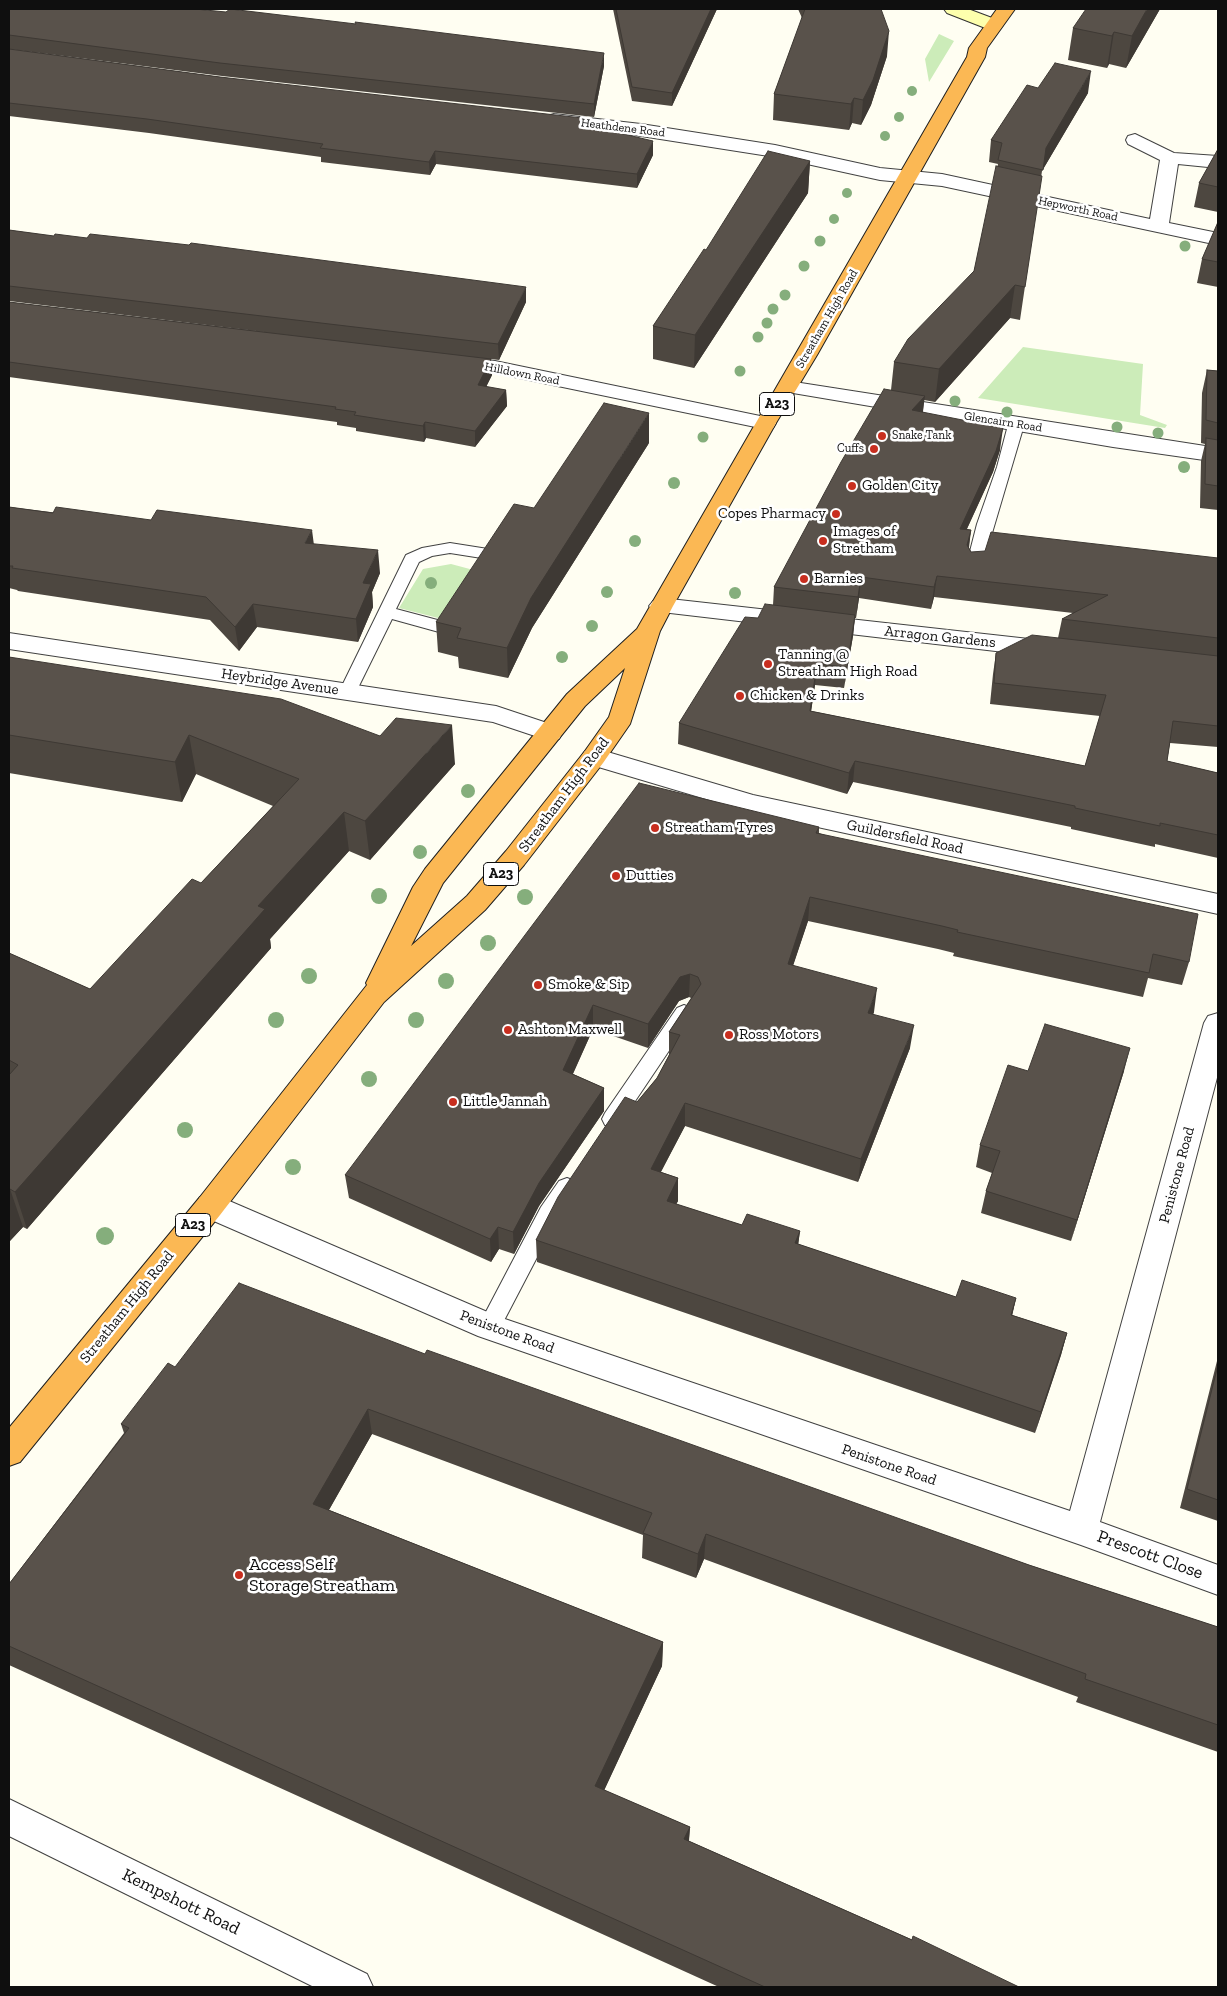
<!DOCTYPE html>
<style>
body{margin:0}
#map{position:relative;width:1227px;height:1996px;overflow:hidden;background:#fffef2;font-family:"Zilla Slab",serif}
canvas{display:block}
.frame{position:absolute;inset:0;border:10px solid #0f0f0f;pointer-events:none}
</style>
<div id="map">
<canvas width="1227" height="1996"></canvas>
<div class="frame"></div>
</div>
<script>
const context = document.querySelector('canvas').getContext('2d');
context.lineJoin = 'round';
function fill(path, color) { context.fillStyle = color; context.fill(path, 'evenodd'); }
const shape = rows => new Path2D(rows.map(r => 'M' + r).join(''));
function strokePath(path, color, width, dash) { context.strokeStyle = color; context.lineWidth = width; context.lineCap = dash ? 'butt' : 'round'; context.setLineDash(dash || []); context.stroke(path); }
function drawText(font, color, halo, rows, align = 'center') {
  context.font = font + ' "Zilla Slab",serif'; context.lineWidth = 5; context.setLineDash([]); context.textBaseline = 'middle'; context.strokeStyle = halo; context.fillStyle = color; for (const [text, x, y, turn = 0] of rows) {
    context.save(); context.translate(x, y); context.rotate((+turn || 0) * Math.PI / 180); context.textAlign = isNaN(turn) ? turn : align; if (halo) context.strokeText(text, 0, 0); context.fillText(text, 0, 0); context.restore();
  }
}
fill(shape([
 [939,34,954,41,929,82,925,59],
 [1023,347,1143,364,1140,415,1167,425,1165,428,978,398],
 [451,564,481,572,446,620,399,608,423,569]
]), '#ccecb9');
const lane = shape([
 [1016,420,1024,425,982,567,980,571,968,571,966,567,977,524,997,467,1008,425,1016,420],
 [450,543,488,549,494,550,496,554,494,558,488,559,450,553,432,556,419,562,396,609,445,622,448,626,445,630,439,632,392,619,354,696,342,696,339,692,406,555,422,548,450,543],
 [684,1005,691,1008,694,1013,691,1018,619,1125,612,1127,605,1125,602,1119,605,1113,677,1008,684,1005],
 [567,1178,575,1181,578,1187,557,1219,497,1334,489,1337,481,1334,478,1327,541,1207,559,1181,567,1178]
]);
const street = shape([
 [554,114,641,124,775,145,880,168,942,174,1150,219,1160,160,1128,144,1126,140,1128,136,1135,134,1174,153,1218,156,1218,168,1178,164,1169,223,1218,233,1218,245,942,186,880,180,775,157,641,136,547,124,545,120,547,116,554,114],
 [455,356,495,361,765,417,773,418,776,423,773,428,765,429,495,373,448,366,445,362,448,358,455,356],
 [788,381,1218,448,1218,462,1113,447,781,391,777,387,781,383,788,381],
 [661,598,1047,641,1055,643,1059,649,1055,655,1047,657,653,611,649,606,653,601,661,598],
 [9,633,496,706,559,727,562,733,559,739,550,741,493,722,9,649,9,633],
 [594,748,753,795,1218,894,1218,914,753,813,585,763,581,757,585,751,594,748],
 [1218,1013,1218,1074,1100,1522,1218,1565,1218,1595,1081,1545,478,1336,200,1215,195,1206,200,1197,210,1194,220,1197,499,1317,1070,1511,1204,1023,1208,1016,1218,1013],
 [9,1799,367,1974,373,1987,314,1987,9,1836,9,1799]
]);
const secondary = shape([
 [944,9,968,9,1000,21,1003,25,1000,29,988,29,947,13,944,9]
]);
const highway = shape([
 [997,9,1015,9,987,48,985,57,817,355,776,423,673,606,660,631,630,724,603,763,524,865,485,910,384,1002,220,1215,20,1462,9,1466,9,1428,200,1197,367,985,366,983,413,887,425,869,567,694,637,629,967,57,969,48,997,9],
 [625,668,609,717,585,751,506,851,467,896,411,946,443,883,585,706,625,668]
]);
strokePath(lane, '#424242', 2);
strokePath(street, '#424242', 2);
strokePath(secondary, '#313131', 2);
strokePath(highway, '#202020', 2);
fill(lane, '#fff');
fill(street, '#fff');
fill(secondary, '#fdffad');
fill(highway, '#fbb854');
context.fillStyle = '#85ae7c';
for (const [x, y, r] of [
 [912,91,5],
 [899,117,5],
 [885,136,5],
 [847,193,5],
 [834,219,5],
 [820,241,5.5],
 [1185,246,5.5],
 [804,266,5.5],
 [785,295,5.5],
 [773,309,5.5],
 [767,323,5.5],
 [758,337,5.5],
 [740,371,5.5],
 [955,401,5.5],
 [1007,412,5.5],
 [1117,427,5.5],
 [1158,433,5.5],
 [703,437,5.5],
 [1184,467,6],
 [674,483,6],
 [635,541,6],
 [431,583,6],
 [607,592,6],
 [735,593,6],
 [592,626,6],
 [562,657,6],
 [468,791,7],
 [420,852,7],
 [379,896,8],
 [525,897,8],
 [488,943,8],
 [309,976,8],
 [446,981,8],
 [276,1020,8],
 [416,1020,8],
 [369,1079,8],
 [185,1130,8],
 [293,1167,8],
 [105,1236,9]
]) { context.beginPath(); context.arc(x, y, r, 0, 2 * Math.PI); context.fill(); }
fill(shape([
 [9,9,226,12,604,66,594,117,222,76,9,49],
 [613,9,717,9,672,106,632,101],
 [798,9,881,9,887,56,871,105,861,125,852,123,849,130,773,120,774,94,802,18],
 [1160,9,1126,68,1109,64,1107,68,1068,60,1073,28],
 [9,49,591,126,653,155,637,188,436,164,430,175,321,162,321,157,149,133,9,116],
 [1038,88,1088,93,1042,171,1020,320,1010,318,935,402,924,400,923,412,1000,450,993,472,967,529,971,530,969,548,971,552,1218,558,1218,747,1170,743,1167,761,1218,773,1218,858,1155,844,1155,847,1071,829,1071,827,853,782,847,794,678,744,679,723,758,618,773,605,774,587,891,390,894,362,974,271,998,164,989,162,991,140],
 [934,597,1073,613,1062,619,1058,638,996,653,993,674,990,704,1100,716,1085,766,811,711,815,685,844,688,853,636,855,618,856,618,859,598,931,609],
 [1218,149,1218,212,1194,207,1199,183],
 [810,161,808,193,694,368,653,359,653,326,706,250],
 [1218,222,1218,287,1197,283,1202,259],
 [9,230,526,302,499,360,491,359,492,375,486,387,506,390,507,406,475,447,426,438,424,442,356,431,356,428,337,425,337,422,9,377],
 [9,301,273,333,9,302],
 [1207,370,1218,371,1218,510,1200,508,1201,461,1205,444,1201,443,1202,393],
 [649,443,532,628,508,678,459,668,458,657,438,652,436,622,534,508],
 [9,507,314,544,380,573,372,592,373,607,358,642,257,627,239,651,210,620,18,591,17,590,9,588],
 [9,657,380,736,455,764,370,860,349,851,270,939,271,948,27,1229,23,1227,9,1242,9,953,90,989,201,883,273,806,196,774,182,802,9,773],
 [819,827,819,833,1189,962,1182,985,1148,978,1143,997,953,956,954,953,938,949,808,921,793,965,874,1012,873,1014,910,1048,858,1182,685,1126,661,1172,678,1178,678,1201,676,1204,742,1225,800,1231,798,1244,956,1297,1016,1298,1012,1315,1067,1333,1061,1355,1035,1433,537,1262,536,1240,637,1102,657,1078,669,1055,669,1032,691,998,689,997,679,1001,648,1048,593,1029,573,1074,604,1088,604,1111,539,1206,514,1254,499,1249,491,1262,349,1198,345,1175],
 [1028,1071,1124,1071,1071,1241,981,1213,986,1191,992,1173,976,1167,980,1145],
 [425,1354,1029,1565,1218,1627,1218,1752,1076,1702,1078,1697,704,1559,696,1578,642,1558,643,1535,372,1434,329,1510,663,1642,662,1666,604,1790,690,1827,689,1841,1019,1987,719,1987,9,1665,9,1584,124,1433,121,1424,175,1367],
 [1218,1357,1218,1521,1180,1508]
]), '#4d4740');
fill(shape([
 [711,9,717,9,672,106,672,93],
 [1147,9,1160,9,1126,68,1132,36],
 [889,31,887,56,871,105,861,125,863,100],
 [1114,32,1109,64,1107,68,1112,36],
 [604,53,604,66,594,117,594,104],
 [1091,71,1088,93,1042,171,1046,148],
 [854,98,852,123,849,130,851,104],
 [653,141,653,155,637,188,637,174],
 [435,151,436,164,430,175,429,162],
 [810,161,808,193,694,368,695,335],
 [1015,285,1010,318,935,402,939,369],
 [526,287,526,302,499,360,498,344],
 [491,359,492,375,479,401,478,385],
 [506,390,507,406,475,447,475,431],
 [925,396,922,417,912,410],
 [649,413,649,443,532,628,508,678,507,648,531,598],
 [425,422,426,438,424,442,423,426],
 [1003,428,1000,450,993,472,957,550,960,529],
 [312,530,315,553,305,543],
 [971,530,968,551,967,545],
 [378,550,380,573,372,592,373,607,358,642,356,619,363,583],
 [937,576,934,597,931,609,934,587],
 [861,577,859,598,856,618,858,597],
 [253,604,257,627,239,651,235,627],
 [855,615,853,636,844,688,847,667],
 [817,664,815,685,808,732,810,711],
 [452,725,455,764,370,860,365,821],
 [189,735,196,774,182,802,175,762],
 [855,761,853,782,847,794,849,773],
 [344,812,349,851,270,939,271,948,27,1229,15,1192,258,906],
 [810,897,808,921,786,987,788,964],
 [690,974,689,997,679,1001,648,1048,648,1024,680,977],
 [877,988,874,1012,865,1037,868,1013],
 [593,1005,593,1029,564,1093,563,1070],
 [914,1025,910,1048,858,1182,861,1159],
 [1130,1048,1124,1071,1071,1241,1077,1220],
 [604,1088,604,1111,539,1206,514,1254,513,1232,539,1183],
 [685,1103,685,1126,650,1192,651,1169],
 [678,1178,678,1201,666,1224,667,1201],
 [10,1189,23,1227,9,1242,9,1191],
 [498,1227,499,1249,491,1262,490,1239],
 [800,1231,797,1254,795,1243],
 [1016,1298,1011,1321,1011,1315],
 [1067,1333,1061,1355,1035,1433,1041,1412],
 [368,1409,372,1434,318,1529,313,1504],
 [706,1534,704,1559,696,1578,698,1554],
 [663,1642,662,1666,596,1808,595,1786],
 [690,1827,688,1849,684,1839]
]), '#3e3934');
const building = shape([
 [9,9,195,9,226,12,230,9,356,24,355,22,604,53,594,104,220,63,9,35,9,9],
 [616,9,711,9,672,93,632,87,616,9],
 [805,9,881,9,889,31,873,80,863,100,854,98,851,104,774,94,805,9],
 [1086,9,1147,9,1132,36,1114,32,1112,36,1073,28,1086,9],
 [9,49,220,77,591,119,590,126,653,141,637,174,435,151,429,162,320,148,323,144,147,119,9,103,9,49],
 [1055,63,1091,71,1046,148,1043,170,998,160,1002,143,991,140,1027,85,1038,88,1055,63],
 [1218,149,1218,187,1199,183,1218,149],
 [768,151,810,161,695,335,653,326,704,249,706,250,768,151],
 [996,166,1042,176,1025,287,1015,285,939,369,894,362,908,339,974,271,996,166],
 [1218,222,1218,262,1202,259,1218,222],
 [9,230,54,236,55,234,87,238,90,234,189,245,191,243,526,287,498,344,9,286,9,230],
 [9,302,491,359,478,385,506,390,475,431,425,422,423,426,354,415,356,412,335,409,336,407,9,362,9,302],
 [1207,370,1218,371,1218,423,1206,420,1207,370],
 [884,389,925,396,912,410,1003,428,996,451,960,529,971,530,967,545,971,552,985,551,991,532,1218,558,1218,638,1062,619,1108,595,937,576,934,587,861,577,858,597,774,587,841,462,884,389],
 [604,403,649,413,531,598,507,648,457,638,461,628,436,622,514,504,534,508,604,403],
 [1206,438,1218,440,1218,486,1205,484,1206,438],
 [9,507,53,513,56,507,151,520,157,510,312,530,305,543,378,550,363,583,371,584,356,619,253,604,235,627,206,597,12,568,13,566,9,566,9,507],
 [765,604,855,615,847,667,817,664,810,711,1085,766,1106,695,994,683,996,653,1032,635,1218,656,1218,726,1173,721,1167,761,1218,773,1218,835,1160,823,1160,826,1075,808,1075,806,855,761,849,773,679,723,745,617,758,618,765,604],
 [9,657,281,699,380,736,396,718,452,725,365,821,344,812,258,906,265,909,15,1192,10,1189,9,1191,9,1075,18,1065,9,1060,9,953,90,989,192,879,201,883,299,779,189,735,175,762,9,735,9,657],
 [639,783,819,827,816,833,1198,914,1189,962,1153,954,1149,973,957,932,958,930,942,926,810,897,788,964,877,988,868,1013,914,1025,861,1159,685,1103,651,1169,678,1178,667,1201,742,1225,747,1214,800,1231,795,1243,956,1297,962,1280,1016,1298,1011,1315,1067,1333,1041,1412,536,1240,558,1197,625,1097,637,1102,657,1078,680,1035,669,1032,701,984,698,977,690,974,680,977,648,1024,593,1005,563,1070,604,1088,539,1183,513,1232,498,1227,490,1239,345,1175,639,783],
 [1045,1024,1130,1048,1077,1220,986,1191,1000,1151,980,1145,1008,1065,1028,1071,1045,1024],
 [239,1283,425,1354,427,1350,1029,1565,1218,1627,1218,1725,1085,1679,1086,1674,706,1534,698,1554,643,1533,652,1513,368,1409,313,1504,663,1642,595,1786,690,1827,684,1839,912,1940,913,1936,1019,1987,765,1987,9,1646,9,1584,129,1428,121,1424,168,1363,175,1367,239,1283],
 [1218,1365,1218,1500,1187,1489,1218,1365]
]);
fill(building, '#59524b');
strokePath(building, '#3e3934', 1);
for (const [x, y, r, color] of [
 [882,436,5,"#c82e1f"],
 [874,449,5,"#c82e1f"],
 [852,486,5,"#c82e1f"],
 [836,514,5,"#c82e1f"],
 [823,541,5,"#c82e1f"],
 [804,579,5,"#c82e1f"],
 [768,664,5,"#c82e1f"],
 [740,696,5,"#c82e1f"],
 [655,828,5,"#c82e1f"],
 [616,876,5,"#c82e1f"],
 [538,985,5,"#c82e1f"],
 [508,1030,5,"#c82e1f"],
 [729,1035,5,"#c82e1f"],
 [453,1102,5,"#c82e1f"],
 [239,1575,5,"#c82e1f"]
]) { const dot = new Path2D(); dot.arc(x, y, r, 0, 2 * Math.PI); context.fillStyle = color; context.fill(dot); strokePath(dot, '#fff', 2); }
drawText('12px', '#0f0f0f', '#fff', [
 ["Heathdene Road",623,128,7],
 ["Hepworth Road",1078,209,12],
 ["Streatham High Road",827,319,-60],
 ["Hilldown Road",522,374,11],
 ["Glencairn Road",1003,422,9]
]);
drawText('12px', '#0f0f0f', '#fff', [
 ["Snake Tank",892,436],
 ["Cuffs",864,449,"right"]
], 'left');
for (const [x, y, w] of [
 [777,404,35],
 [501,874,35],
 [193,1225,35]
]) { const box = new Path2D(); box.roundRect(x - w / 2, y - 11.5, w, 23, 4); context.fillStyle = '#fff'; context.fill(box); strokePath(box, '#0f0f0f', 1); }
drawText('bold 14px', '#0f0f0f', null, [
 ["A23",777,404],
 ["A23",501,874],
 ["A23",193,1225]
]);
drawText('15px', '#0f0f0f', '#fff', [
 ["Golden City",862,486],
 ["Copes Pharmacy",826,514,"right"],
 ["Images of",833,532],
 ["Stretham",833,549],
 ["Barnies",814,579],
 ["Tanning @",778,655],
 ["Streatham High Road",778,672],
 ["Chicken & Drinks",750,696],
 ["Streatham Tyres",665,828],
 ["Dutties",626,876],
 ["Smoke & Sip",548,985],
 ["Ashton Maxwell",518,1030],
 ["Ross Motors",739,1035],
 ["Little Jannah",463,1102]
], 'left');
drawText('15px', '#0f0f0f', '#fff', [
 ["Arragon Gardens",940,637,6],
 ["Heybridge Avenue",280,682,8],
 ["Streatham High Road",564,795,-53],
 ["Guildersfield Road",905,837,12],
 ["Penistone Road",1177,1175,-75],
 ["Streatham High Road",127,1307,-51],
 ["Penistone Road",507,1332,20],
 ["Penistone Road",889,1465,19]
]);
drawText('18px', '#0f0f0f', '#fff', [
 ["Prescott Close",1150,1555,20],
 ["Kempshott Road",181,1902,26]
]);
drawText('18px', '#0f0f0f', '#fff', [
 ["Access Self",249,1565],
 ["Storage Streatham",249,1586]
], 'left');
</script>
